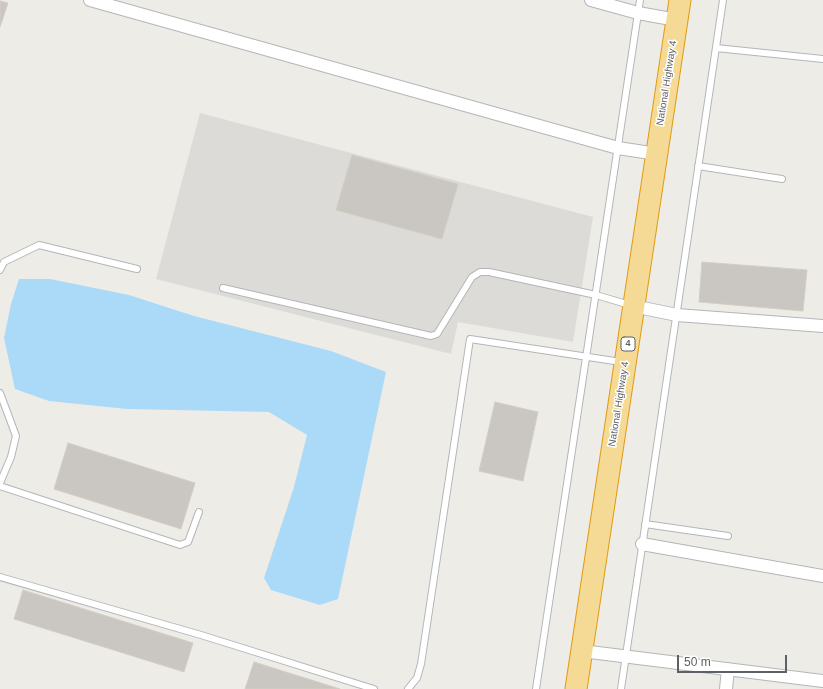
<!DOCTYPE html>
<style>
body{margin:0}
#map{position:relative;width:823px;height:689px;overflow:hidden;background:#eeece6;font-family:Helvetica,sans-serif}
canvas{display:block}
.scale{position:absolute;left:677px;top:655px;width:110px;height:18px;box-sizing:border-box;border:2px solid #5d6165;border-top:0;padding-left:5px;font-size:12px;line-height:14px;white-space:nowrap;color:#5d6165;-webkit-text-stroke:3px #fff;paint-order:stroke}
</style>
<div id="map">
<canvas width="823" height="689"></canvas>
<div class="scale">50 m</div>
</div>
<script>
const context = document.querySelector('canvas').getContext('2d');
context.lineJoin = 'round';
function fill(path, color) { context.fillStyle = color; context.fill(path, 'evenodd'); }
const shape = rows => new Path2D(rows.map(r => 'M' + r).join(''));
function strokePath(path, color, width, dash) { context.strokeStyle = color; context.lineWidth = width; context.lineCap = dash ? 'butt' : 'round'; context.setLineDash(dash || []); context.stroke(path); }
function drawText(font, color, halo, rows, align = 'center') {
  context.font = font + ' Helvetica,sans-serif'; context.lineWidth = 3; context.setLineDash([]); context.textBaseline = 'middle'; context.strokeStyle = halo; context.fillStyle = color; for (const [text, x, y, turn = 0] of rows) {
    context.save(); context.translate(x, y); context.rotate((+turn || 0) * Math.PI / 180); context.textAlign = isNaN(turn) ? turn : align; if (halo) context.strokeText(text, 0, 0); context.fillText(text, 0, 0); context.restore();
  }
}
fill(shape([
 [200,113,593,217,573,342,458,322,451,354,156,279]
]), '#dddbd8');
fill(shape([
 [19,279,50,279,129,295,194,316,331,351,386,372,338,599,320,605,271,590,264,578,294,487,307,435,269,412,127,409,49,401,15,389,4,338,11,304]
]), '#abdaf9');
const building = shape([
 [0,1,8,3,0,27,0,1],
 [352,155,458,184,442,239,336,210,352,155],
 [702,262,807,270,803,311,699,302,702,262],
 [495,402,538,412,523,481,479,471,495,402],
 [68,443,195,483,181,529,54,489,68,443],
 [23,590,193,643,184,672,14,619,23,590],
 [254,662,340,689,245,689,254,662]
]);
fill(building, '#cac7c2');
strokePath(building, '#d3cec4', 1);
const lane = shape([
 [716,48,823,59],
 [698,166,782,179],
 [0,270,4,262,39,245,137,269],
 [223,288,431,336,437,334,472,277,480,272,489,272,596,295,630,305],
 [0,393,16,436,11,457,0,483],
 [0,486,180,545,188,542,199,512],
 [645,524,728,536],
 [0,577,201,635,374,689],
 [408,689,417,678,421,664,470,339,621,362],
 [536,689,640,0],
 [621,689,723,0]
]);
const street = shape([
 [90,0,618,148,657,154],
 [591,0,638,13,677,20],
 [633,306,677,315,823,326],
 [642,544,823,576],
 [582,651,823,681],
 [726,689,728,669]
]);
const highway = shape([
 [576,689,680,0]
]);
strokePath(lane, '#b3b6b9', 8);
strokePath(street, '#b3b6b9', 14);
strokePath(highway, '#e39a10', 23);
strokePath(lane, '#fff', 6);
strokePath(street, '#fff', 12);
strokePath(highway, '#f5da95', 21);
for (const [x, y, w] of [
 [628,344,14]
]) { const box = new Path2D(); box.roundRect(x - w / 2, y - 7, w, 14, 3); context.fillStyle = '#fff'; context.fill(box); strokePath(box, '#5d6165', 1); }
drawText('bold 9px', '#5d6165', null, [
 ["4",628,344]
]);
drawText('10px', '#5d6165', '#fff', [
 ["National Highway 4",667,83,-81],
 ["National Highway 4",619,404,-81]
]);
</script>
